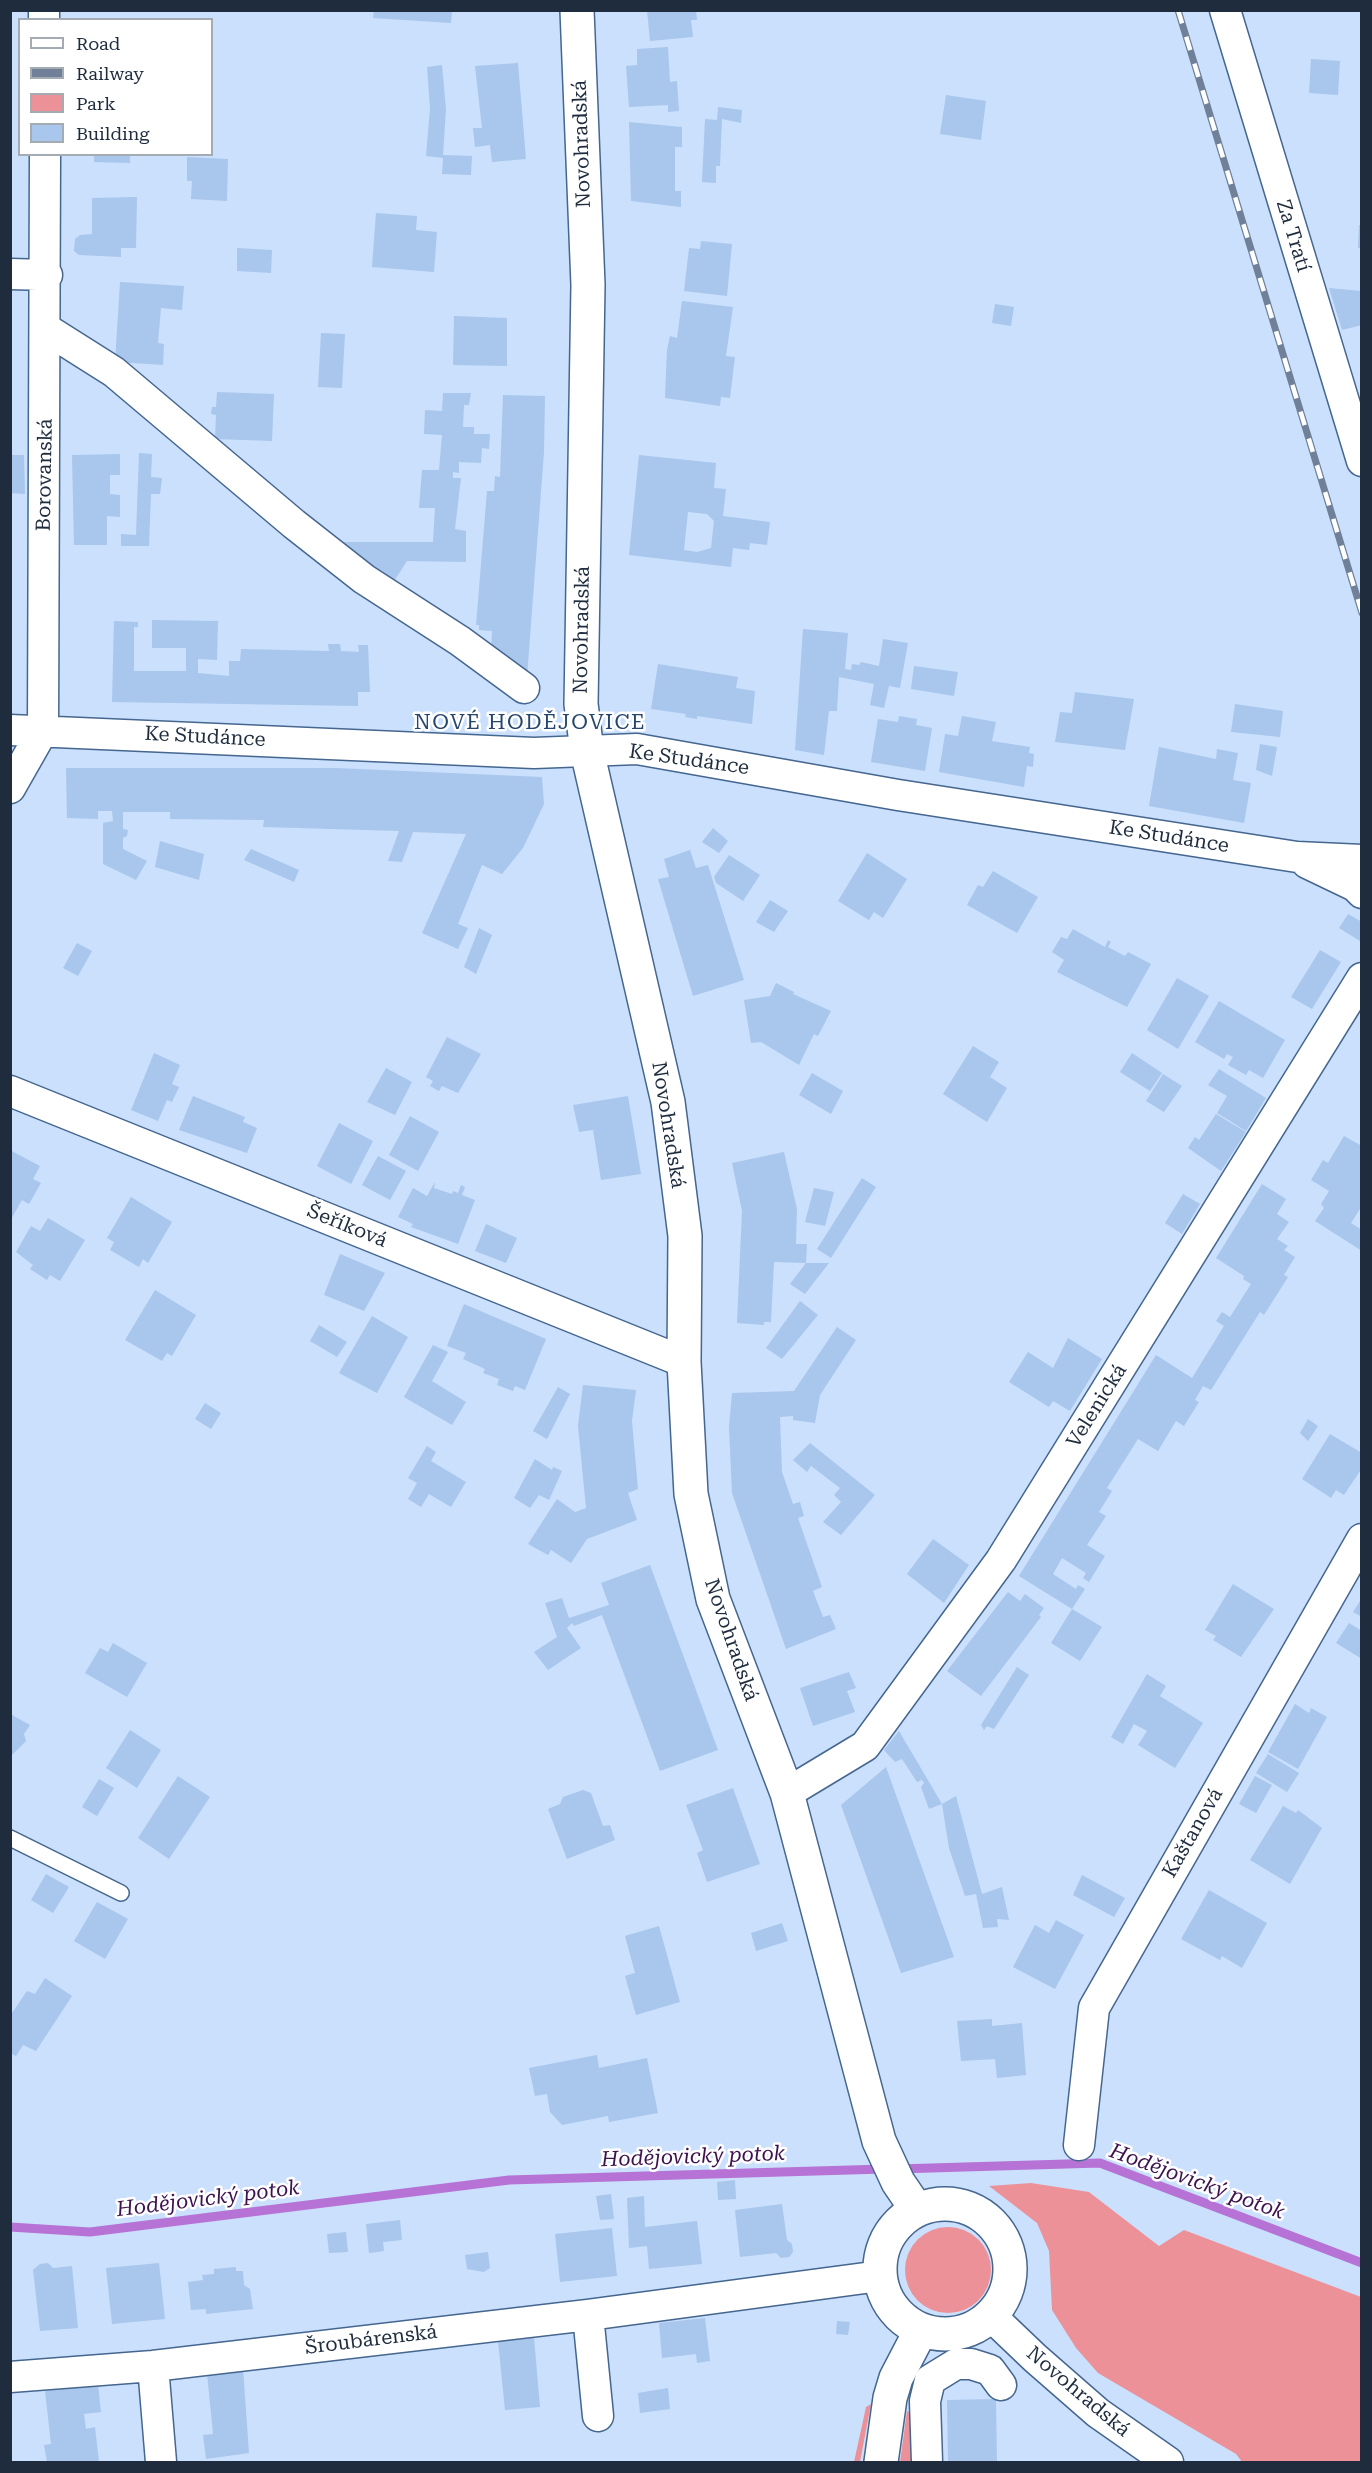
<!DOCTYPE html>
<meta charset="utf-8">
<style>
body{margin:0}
#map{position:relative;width:1372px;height:2473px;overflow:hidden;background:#cae0fd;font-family:"Roboto Serif",serif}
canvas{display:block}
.frame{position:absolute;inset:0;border:12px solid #1e2c3e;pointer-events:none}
.legend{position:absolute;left:18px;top:18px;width:195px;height:138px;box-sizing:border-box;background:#fff;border:2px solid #a5abb2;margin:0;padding:8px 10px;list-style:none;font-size:18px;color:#1e2c3e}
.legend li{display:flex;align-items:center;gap:12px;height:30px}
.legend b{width:30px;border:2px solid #a5abb2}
</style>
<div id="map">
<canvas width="1372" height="2473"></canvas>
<div class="frame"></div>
<ul class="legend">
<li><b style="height:8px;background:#fff"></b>Road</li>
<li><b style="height:8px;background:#6f8098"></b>Railway</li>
<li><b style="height:16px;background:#ed9199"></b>Park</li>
<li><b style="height:16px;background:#a9c6ec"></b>Building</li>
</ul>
</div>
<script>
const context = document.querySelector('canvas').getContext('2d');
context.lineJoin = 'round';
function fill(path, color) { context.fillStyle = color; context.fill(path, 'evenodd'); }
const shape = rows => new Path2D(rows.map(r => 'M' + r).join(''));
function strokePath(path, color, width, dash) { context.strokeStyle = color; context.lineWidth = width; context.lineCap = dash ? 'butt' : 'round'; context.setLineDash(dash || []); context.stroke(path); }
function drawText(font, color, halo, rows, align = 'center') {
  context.font = font + ' "Roboto Serif",serif'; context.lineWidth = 5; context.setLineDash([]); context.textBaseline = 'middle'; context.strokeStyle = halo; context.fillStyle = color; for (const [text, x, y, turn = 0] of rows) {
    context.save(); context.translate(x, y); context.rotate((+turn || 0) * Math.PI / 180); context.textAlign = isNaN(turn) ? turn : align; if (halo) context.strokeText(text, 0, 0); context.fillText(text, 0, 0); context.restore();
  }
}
fill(shape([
 [1031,2183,1089,2192,1159,2246,1184,2230,1361,2297,1361,2462,1242,2462,1236,2454,1098,2373,1076,2348,1052,2310,1049,2251,1037,2223,989,2186],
 '905 2270a43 43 0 1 1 86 0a43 43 0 1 1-86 0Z',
 [871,2404,860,2462,854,2462,866,2407],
 [907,2411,913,2414,916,2462,900,2462]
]), '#ed9199');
strokePath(shape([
 [897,2169,1100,2163,1362,2263],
 [10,2227,90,2232,509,2180,884,2169]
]), '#b672d4', 9);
fill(shape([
 [374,10,452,10,451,23,373,18],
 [647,10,696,10,697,20,691,20,693,37,650,41],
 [668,47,670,82,677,81,679,111,668,112,668,105,629,107,626,66,637,65,637,49],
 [1311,59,1340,61,1338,95,1309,93],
 [518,63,526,159,492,162,490,145,475,147,473,128,482,128,475,66],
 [442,65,446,109,443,155,472,156,471,175,442,174,443,158,426,156,430,109,427,67],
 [946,95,986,101,981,140,940,134],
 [718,107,742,110,741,123,722,119,720,166,716,166,716,183,702,182,705,119,717,120],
 [629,122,682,127,682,147,675,147,675,191,681,191,681,207,631,201],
 [94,154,130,154,130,163,94,162],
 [187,157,228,159,227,201,191,199,192,181,187,181],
 [137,197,136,248,121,248,121,257,79,255,74,251,75,239,80,235,92,234,92,198],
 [376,213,417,216,416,230,437,232,434,272,372,267],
 [1359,225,1362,225,1362,248,1358,248],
 [701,241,732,244,727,296,684,291,689,248,700,249],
 [237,248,272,250,271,273,237,271],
 [120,282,184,286,182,310,161,308,158,343,164,344,163,365,115,362],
 [1329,288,1362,291,1362,325,1342,330],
 [682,301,733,307,726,356,735,357,730,398,721,397,720,406,665,398,667,350,670,336,677,338],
 [995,304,1014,307,1011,326,992,323],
 [454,316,507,318,507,366,453,365],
 [321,333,345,334,342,388,318,387],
 [217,392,274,394,272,441,215,439,216,415,211,414,212,407,216,407],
 [443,393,471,393,469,405,464,405,463,427,474,427,474,434,490,434,489,449,482,448,481,463,459,462,459,473,453,472,453,478,461,478,455,529,466,531,466,562,407,561,391,586,335,542,433,542,435,508,419,508,422,470,439,470,442,435,424,434,425,410,442,411],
 [503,395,545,396,544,452,527,677,491,650,492,631,479,630,479,625,476,625,487,491,494,491,495,476,500,477],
 [139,453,152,454,151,477,162,478,160,494,151,494,149,546,121,546,121,534,136,535],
 [120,454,120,475,110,475,110,494,120,495,120,517,107,516,107,545,74,545,72,455],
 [10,455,24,455,25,494,10,493],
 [639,455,716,463,714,488,726,489,723,516,770,522,767,545,750,543,749,550,733,548,731,567,629,555],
 [688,512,707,514,714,521,711,548,697,552,684,550],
 [152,620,218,621,217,660,198,659,198,673,229,676,229,661,240,661,241,649,329,651,328,644,340,644,341,651,359,652,358,645,368,645,370,692,358,692,358,706,112,702,114,621,138,622,138,627,134,627,134,671,186,671,186,648,152,648],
 [803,629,848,633,845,669,851,670,852,664,859,665,861,662,879,666,883,639,908,643,900,688,889,686,884,708,870,705,874,684,839,677,837,711,829,711,824,755,795,750],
 [658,664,738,677,736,688,755,691,752,724,697,716,697,719,685,717,686,714,651,709],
 [914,666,958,672,954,696,911,689],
 [1075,692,1134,699,1125,750,1055,742,1060,712,1072,713],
 [1235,704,1283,711,1280,737,1231,732],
 [899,716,917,719,916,725,932,728,925,771,871,762,878,719,898,722],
 [962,716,996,722,992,741,1030,747,1029,753,1034,754,1033,767,1027,766,1024,787,939,772,945,734,958,736],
 [1260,744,1277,747,1272,776,1256,770],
 [1159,747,1216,759,1217,749,1238,753,1233,780,1251,783,1244,823,1149,806],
 [66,768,336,768,542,777,544,804,523,848,502,874,482,865,458,924,468,928,458,949,422,933,466,834,413,832,402,862,388,861,399,831,263,827,264,820,170,819,170,812,123,812,123,829,128,830,127,836,123,838,123,849,147,861,136,880,103,864,103,823,113,821,112,811,98,811,98,819,67,818],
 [713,828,728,841,719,853,702,842],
 [160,841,204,854,199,880,155,867],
 [251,849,299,870,294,882,244,860],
 [690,850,696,868,708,865,744,980,693,996,658,879,669,877,664,859],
 [867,853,907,879,883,918,874,912,869,920,838,901],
 [729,855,760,875,743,901,716,883,714,877],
 [993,871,1038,897,1017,933,967,905,978,885,983,887],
 [770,900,788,911,774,932,756,922],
 [1348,914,1362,922,1360,941,1339,928],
 [479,928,492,935,476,974,464,967],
 [1073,929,1105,947,1108,940,1111,942,1108,947,1125,956,1128,952,1151,964,1127,1007,1057,972,1064,960,1052,952,1061,937,1067,939],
 [77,943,92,951,78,976,63,968],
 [1320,950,1341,962,1312,1009,1291,997],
 [1177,978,1209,996,1178,1049,1147,1030],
 [776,983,794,992,793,994,831,1011,818,1036,814,1034,799,1065,761,1042,751,1043,744,1000,770,996],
 [1219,1001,1285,1040,1263,1078,1249,1070,1246,1075,1228,1065,1233,1057,1227,1054,1224,1059,1195,1042],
 [447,1037,481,1054,458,1093,442,1086,439,1091,430,1086,433,1081,426,1077],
 [973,1046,999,1062,990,1077,1007,1088,987,1122,943,1094],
 [154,1053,180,1065,172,1084,179,1087,172,1102,167,1100,158,1121,131,1110],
 [1132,1053,1162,1073,1150,1091,1120,1072],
 [386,1068,412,1082,395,1115,367,1102],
 [1219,1069,1266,1098,1246,1131,1217,1113,1227,1096,1208,1085],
 [812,1073,843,1091,831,1114,799,1095],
 [1163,1074,1182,1086,1164,1112,1146,1101],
 [193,1096,245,1117,243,1122,257,1128,247,1153,179,1130],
 [628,1096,641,1174,601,1180,593,1130,579,1132,573,1105],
 [1216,1114,1246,1132,1221,1171,1188,1148,1195,1137,1199,1140],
 [410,1116,439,1132,418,1171,389,1155],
 [339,1123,373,1141,351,1184,317,1166],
 [1344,1136,1362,1146,1362,1206,1351,1223,1362,1230,1362,1251,1315,1221,1324,1208,1321,1204,1329,1191,1311,1180,1323,1160,1328,1163],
 [10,1150,40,1166,33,1179,41,1183,29,1204,22,1200,10,1221],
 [784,1152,797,1209,796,1244,807,1244,806,1263,774,1262,771,1322,764,1322,764,1325,737,1323,742,1211,732,1163],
 [378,1156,406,1171,390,1200,362,1185],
 [862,1178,876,1187,831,1258,817,1249],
 [435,1182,434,1188,452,1194,453,1191,458,1193,461,1185,465,1187,462,1195,475,1200,458,1244,411,1227,413,1224,398,1217,413,1188,427,1196],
 [1262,1184,1286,1199,1277,1214,1289,1222,1277,1239,1288,1246,1284,1250,1295,1257,1284,1275,1288,1277,1264,1315,1260,1312,1211,1390,1203,1386,1195,1400,1199,1402,1184,1426,1176,1421,1158,1451,1138,1439,1107,1488,1112,1491,1099,1512,1106,1516,1087,1545,1105,1556,1089,1582,1083,1578,1086,1573,1062,1558,1053,1574,1076,1589,1078,1585,1085,1589,1072,1609,1102,1627,1080,1661,1051,1643,1072,1609,1019,1576,1156,1355,1192,1378,1224,1326,1216,1321,1222,1312,1230,1317,1251,1284,1243,1279,1244,1276,1216,1258],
 [814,1188,834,1192,825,1226,805,1222],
 [1183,1194,1200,1204,1182,1234,1165,1223],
 [131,1197,172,1222,148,1263,143,1259,139,1267,110,1250,114,1242,107,1238],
 [48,1218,85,1240,60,1281,50,1275,47,1280,30,1269,33,1265,16,1252,31,1226,40,1231],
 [486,1224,517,1238,506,1263,475,1251],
 [340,1254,385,1273,364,1311,324,1295],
 [806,1263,829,1263,805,1294,790,1284],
 [155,1290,196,1315,172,1356,167,1353,162,1361,125,1340],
 [800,1301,818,1315,782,1359,766,1348],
 [464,1304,546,1339,525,1390,515,1386,513,1391,497,1385,499,1379,483,1373,485,1369,463,1359,466,1353,447,1346],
 [372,1316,408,1337,377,1393,339,1373],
 [319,1325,347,1342,337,1357,310,1341],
 [837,1327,856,1340,820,1395,815,1423,793,1420,793,1416,780,1417,782,1472,793,1504,800,1502,804,1516,798,1518,822,1587,813,1591,823,1617,830,1615,836,1629,786,1649,732,1493,729,1427,732,1393,794,1391],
 [1068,1338,1102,1359,1070,1411,1053,1401,1049,1407,1009,1382,1028,1352,1053,1368],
 [433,1345,448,1352,432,1381,466,1402,452,1425,404,1397],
 [583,1385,636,1390,632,1421,638,1489,628,1493,637,1520,587,1539,571,1563,551,1550,558,1538,548,1555,528,1544,557,1499,575,1512,586,1508,578,1426],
 [558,1387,570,1394,547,1439,533,1431],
 [205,1403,221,1413,211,1429,195,1419],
 [1308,1419,1318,1426,1308,1441,1300,1433],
 [1330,1434,1362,1453,1362,1468,1344,1495,1336,1490,1331,1498,1302,1479],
 [810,1443,875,1495,841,1535,823,1522,841,1502,834,1495,840,1488,811,1466,807,1472,793,1460],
 [427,1446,436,1452,431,1461,466,1482,451,1507,429,1494,421,1507,408,1499,417,1483,408,1478],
 [535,1459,552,1470,553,1467,562,1471,549,1500,539,1495,530,1508,514,1498],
 [933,1539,969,1565,944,1603,907,1574],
 [650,1565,718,1750,660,1771,602,1615,574,1626,572,1623,567,1628,581,1648,548,1670,534,1652,557,1637,545,1603,562,1598,569,1618,609,1605,601,1583],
 [1233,1584,1274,1609,1241,1657,1213,1640,1216,1636,1205,1630],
 [1008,1592,1020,1601,1025,1594,1044,1608,1039,1615,1041,1617,981,1696,947,1671],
 [1362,1598,1362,1617,1353,1612],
 [1349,1623,1362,1631,1362,1659,1336,1643],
 [113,1643,147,1663,127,1697,85,1673,100,1648,108,1652],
 [1017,1667,1029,1675,994,1729,987,1726,984,1730,981,1725],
 [849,1672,856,1688,847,1691,855,1712,813,1726,800,1688],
 [1147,1674,1166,1686,1160,1696,1203,1723,1175,1768,1138,1745,1147,1731,1134,1724,1123,1744,1111,1737],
 [1295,1704,1309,1713,1311,1708,1327,1717,1298,1769,1268,1752],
 [10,1714,30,1725,24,1734,26,1741,10,1757],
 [130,1730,161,1750,137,1788,106,1768],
 [899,1731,942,1804,929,1809,921,1787,924,1783,922,1780,917,1782,902,1759,895,1762,884,1750],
 [1268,1754,1299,1773,1287,1792,1256,1773],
 [886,1767,954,1957,901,1973,841,1805],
 [178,1776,210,1797,169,1859,138,1838],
 [1255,1776,1272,1785,1256,1813,1239,1804],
 [99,1779,114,1788,97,1816,82,1807],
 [733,1788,760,1864,707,1882,697,1853,703,1850,686,1805],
 [583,1790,591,1793,603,1826,610,1825,615,1840,567,1859,548,1809,560,1804,563,1797],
 [956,1796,982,1894,1002,1887,1009,1920,997,1919,998,1927,983,1928,976,1894,965,1896,949,1848,942,1804],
 [1283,1806,1296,1813,1298,1810,1322,1828,1290,1884,1250,1860],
 [46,1874,69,1887,53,1913,31,1900],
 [1082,1875,1125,1898,1114,1917,1073,1895],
 [1209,1890,1267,1923,1242,1968,1222,1956,1220,1960,1181,1939],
 [97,1902,128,1919,105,1959,74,1941],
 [1056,1920,1084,1935,1055,1989,1013,1967,1035,1925,1049,1933],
 [782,1923,788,1941,756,1951,751,1933],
 [659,1926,680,2002,636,2015,625,1976,635,1973,625,1936],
 [45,1978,72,1996,36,2051,23,2045,16,2056,10,2053,10,2016,27,1991,35,1994],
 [992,2019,992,2026,1022,2023,1026,2075,997,2078,995,2059,961,2061,957,2021],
 [597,2055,599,2068,647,2058,658,2113,609,2122,608,2116,562,2125,550,2112,547,2094,535,2096,529,2068],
 [735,2180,736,2199,718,2200,717,2182],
 [611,2194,614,2219,600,2220,596,2196],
 [644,2196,645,2227,697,2221,702,2264,649,2269,647,2246,629,2248,627,2198],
 [782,2204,787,2240,792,2244,793,2252,789,2257,781,2258,776,2253,740,2257,735,2210],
 [400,2220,402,2240,383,2242,384,2251,369,2253,366,2224],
 [612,2228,617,2276,560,2282,555,2234],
 [346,2232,348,2252,329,2253,327,2234],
 [488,2252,490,2268,484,2272,467,2269,465,2255],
 [48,2263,53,2268,72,2266,78,2328,40,2331,33,2270,40,2264],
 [159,2263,165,2319,112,2324,106,2268],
 [236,2267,236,2271,243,2271,244,2285,250,2289,253,2309,206,2314,206,2309,191,2310,188,2282,203,2280,202,2275,214,2274,214,2269],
 [705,2318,710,2361,697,2363,696,2354,662,2358,659,2323],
 [837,2321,850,2322,848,2335,836,2334],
 [534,2337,540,2407,505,2410,498,2341],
 [243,2368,249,2453,206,2459,203,2435,213,2434,207,2373],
 [98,2385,101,2412,84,2414,86,2429,95,2427,99,2462,47,2462,44,2445,51,2444,45,2391],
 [668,2388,670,2409,640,2413,638,2393],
 [996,2399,997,2462,948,2462,947,2400]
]), '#a9c6ec');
const service = shape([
 [10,1838,121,1893]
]);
const minor = shape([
 [44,10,44,20],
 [1225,10,1362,461],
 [10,274,47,275],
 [46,329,114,372,294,524,364,579,460,641,524,688],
 [10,730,534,753,637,749,898,795,1297,857,1362,860],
 [10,788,43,730,45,154],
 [1307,863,1355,886,1362,893],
 [10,1091,684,1362],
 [787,1793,865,1746,1001,1560,1362,978],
 [1079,2145,1094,2008,1362,1539],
 [588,2315,598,2416],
 [991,2316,1035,2358,1098,2413,1168,2462],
 [153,2366,161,2462],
 [10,2377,153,2366,588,2315,880,2276],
 [927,2462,925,2401,930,2380,956,2364,971,2364,990,2370,1001,2385]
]);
const secondary = shape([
 [577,10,588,285,581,704,587,751,668,1102,685,1236,684,1362,691,1494,713,1599,787,1793,879,2141,898,2182,917,2210],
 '880 2269a65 65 0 1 1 130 0a65 65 0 1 1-130 0Z',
 [881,2462,890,2398,896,2378,921,2330]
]);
strokePath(service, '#45668f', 18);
strokePath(minor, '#45668f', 33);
strokePath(secondary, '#45668f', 36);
strokePath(service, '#fff', 15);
strokePath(minor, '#fff', 30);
strokePath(secondary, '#fff', 33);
const rail = shape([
 [1178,10,1362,613]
]);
strokePath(rail, '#6f8098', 7);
strokePath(rail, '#fff', 4.5, [14]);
drawText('20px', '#1e2c3e', '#fff', [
 ["Novohradská",582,144,-92],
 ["Za Tratí",1293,236,73],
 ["Borovanská",45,475,-89],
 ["Novohradská",582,630,-89],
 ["Ke Studánce",205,737,3],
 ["Ke Studánce",689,760,8],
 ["Ke Studánce",1169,837,9],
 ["Novohradská",668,1125,81],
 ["Šeříková",347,1226,22],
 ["Velenická",1097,1406,-58],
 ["Novohradská",731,1640,71],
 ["Kaštanová",1193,1833,-60],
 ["Šroubárenská",371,2340,-7],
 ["Novohradská",1078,2392,40]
]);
context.letterSpacing = '1.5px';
drawText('21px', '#26466d', '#fff', [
 ["NOVÉ HODĚJOVICE",530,723]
]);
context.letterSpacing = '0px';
drawText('italic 21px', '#3e114f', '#fff', [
 ["Hodějovický potok",693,2157,-2],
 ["Hodějovický potok",1197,2182,20],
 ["Hodějovický potok",208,2199,-7]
]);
</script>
